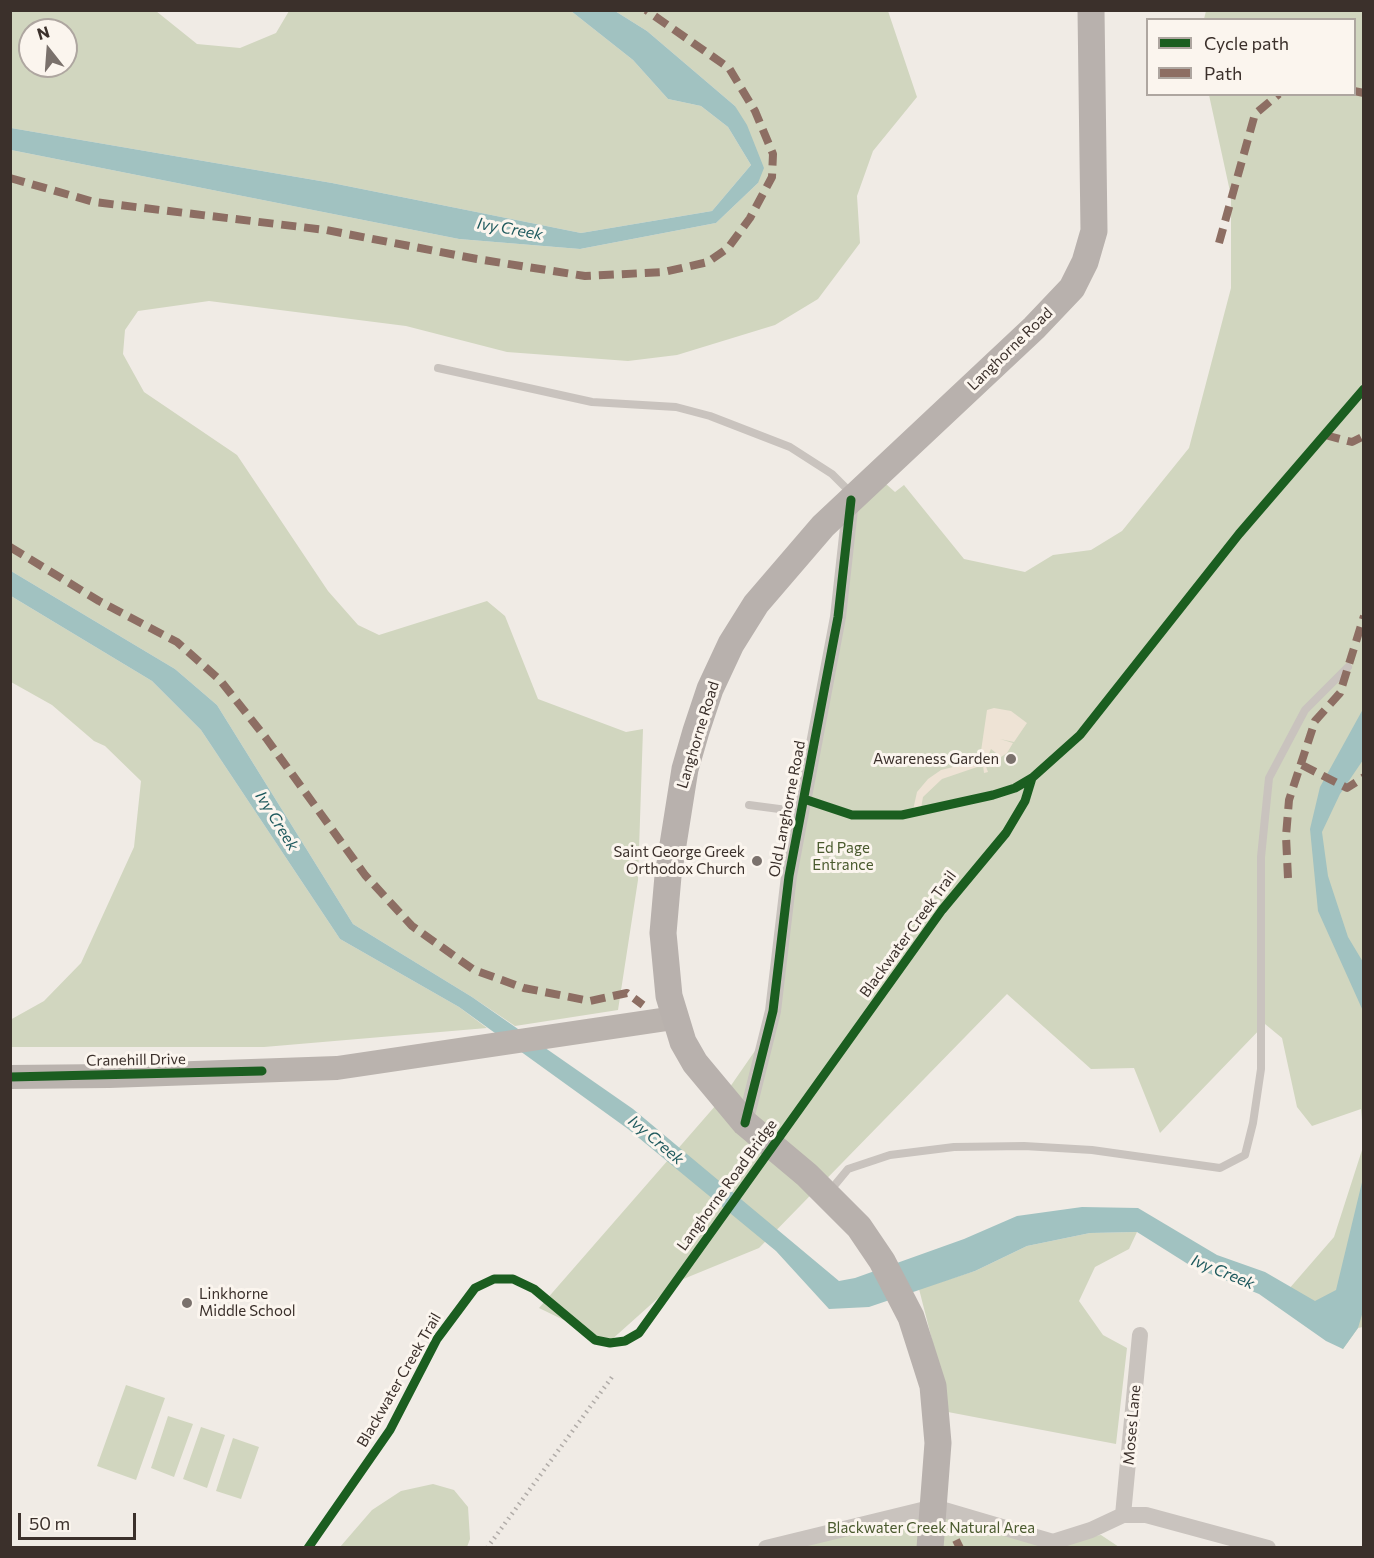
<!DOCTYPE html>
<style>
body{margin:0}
#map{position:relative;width:1374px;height:1558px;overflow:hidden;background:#f0ebe5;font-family:Commissioner,sans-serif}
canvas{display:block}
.frame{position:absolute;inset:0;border:12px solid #3b302b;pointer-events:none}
.legend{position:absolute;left:1146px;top:18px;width:210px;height:78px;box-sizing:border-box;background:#fbf5ee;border:2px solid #aea6a0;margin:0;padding:8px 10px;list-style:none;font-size:18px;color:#3b302b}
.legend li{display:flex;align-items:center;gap:12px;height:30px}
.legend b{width:30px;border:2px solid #aea6a0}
.north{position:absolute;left:18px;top:18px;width:60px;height:60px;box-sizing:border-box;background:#fbf5ee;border:2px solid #aea6a0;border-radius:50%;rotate:343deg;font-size:16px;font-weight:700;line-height:24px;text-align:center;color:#3b302b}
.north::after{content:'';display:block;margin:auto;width:21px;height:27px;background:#7a716c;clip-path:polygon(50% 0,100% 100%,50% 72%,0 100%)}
.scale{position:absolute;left:18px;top:1513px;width:118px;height:27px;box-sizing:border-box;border:3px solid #3b302b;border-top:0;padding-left:8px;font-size:18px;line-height:21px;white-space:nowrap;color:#3b302b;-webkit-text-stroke:4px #fbf5ee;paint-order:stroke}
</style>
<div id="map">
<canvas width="1374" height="1558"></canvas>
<div class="frame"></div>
<ul class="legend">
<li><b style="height:8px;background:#1b5e20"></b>Cycle path</li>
<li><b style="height:8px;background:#8d6e63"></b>Path</li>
</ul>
<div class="north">N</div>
<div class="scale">50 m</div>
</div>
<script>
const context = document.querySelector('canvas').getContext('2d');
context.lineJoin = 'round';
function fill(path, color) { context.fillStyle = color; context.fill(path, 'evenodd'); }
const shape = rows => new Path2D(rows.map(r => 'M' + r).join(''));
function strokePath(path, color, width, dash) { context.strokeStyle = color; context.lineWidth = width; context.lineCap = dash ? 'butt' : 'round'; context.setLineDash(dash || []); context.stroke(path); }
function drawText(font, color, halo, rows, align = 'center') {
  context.font = font + ' Commissioner,sans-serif'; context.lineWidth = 6; context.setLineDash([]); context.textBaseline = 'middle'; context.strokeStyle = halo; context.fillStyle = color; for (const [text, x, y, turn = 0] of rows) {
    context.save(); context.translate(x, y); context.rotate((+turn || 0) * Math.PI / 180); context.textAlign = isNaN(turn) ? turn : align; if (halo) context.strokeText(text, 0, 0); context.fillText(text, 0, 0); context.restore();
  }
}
fill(shape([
 [10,11,156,11,197,44,240,48,276,33,289,11,571,11,633,60,668,99,701,106,728,127,751,165,712,211,581,233,332,183,11,128],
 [30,30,66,30,66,66,30,66],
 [615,11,888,11,917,97,873,151,857,196,860,243,818,299,775,325,677,355,628,361,507,352,406,326,209,301,138,311,125,330,123,354,144,392,237,455,328,591,358,625,379,635,487,601,505,616,538,699,626,732,643,729,638,880,618,1010,515,1026,472,997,353,924,217,705,175,669,11,571,11,150,459,239,580,249,716,223,758,183,735,106,647,31],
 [1206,11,1363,11,1363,1132,1361,1109,1312,1126,1297,1107,1282,1038,1265,1024,1160,1133,1134,1068,1091,1069,1007,994,759,1248,676,1282,609,1342,539,1308,723,1097,768,1032,851,500,877,476,895,492,904,485,964,559,1025,572,1053,555,1091,550,1122,531,1189,448,1231,288,1231,196,1209,95,1354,94,1354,20,1204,19],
 [11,596,152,681,201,730,340,939,459,1007,487,1028,264,1047,11,1047,10,1020,44,1001,81,963,134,847,141,781,105,746,94,741,52,705,11,682],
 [1363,1147,1363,1327,1358,1328,1343,1349,1275,1305,1334,1237],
 [1137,1232,1129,1249,1095,1267,1079,1301,1103,1335,1127,1348,1116,1444,948,1412,941,1375,919,1289,975,1271,1027,1246,1090,1233],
 [126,1385,165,1398,136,1480,97,1466],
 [168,1416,193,1424,174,1477,151,1468],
 [201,1427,225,1435,207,1488,183,1479],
 [233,1438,259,1447,241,1499,216,1491],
 [433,1484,454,1490,468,1507,470,1539,467,1547,340,1547,372,1510,401,1491],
 [934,1507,1053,1541,1101,1535,1119,1547,770,1548]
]), '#d1d6bf');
fill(shape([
 [994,708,1011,711,1027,723,1014,742,1000,739,1013,743,1007,753,1001,757,991,749,985,764,988,772,984,773,983,765,942,779,923,797,921,808,913,810,917,792,928,779,941,770,961,765,960,760,968,758,970,762,980,758,987,710]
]), '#eee3d5');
fill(shape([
 [571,11,615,11,647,31,735,106,747,125,764,168,758,183,716,223,580,249,459,239,11,150,11,128,332,183,581,233,712,211,751,165,728,127,701,106,668,99,633,60],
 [11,571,175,669,217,705,353,924,472,997,633,1109,839,1281,855,1278,964,1239,1017,1216,1082,1207,1138,1208,1217,1255,1265,1272,1315,1301,1336,1290,1363,1178,1364,1308,1358,1328,1343,1349,1326,1341,1259,1294,1191,1266,1137,1232,1090,1233,1027,1246,975,1271,869,1307,829,1309,776,1251,628,1129,459,1007,340,939,201,730,152,681,11,596],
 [1363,709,1363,760,1340,794,1322,832,1328,876,1348,937,1363,962,1363,1011,1318,911,1310,829,1320,787]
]), '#a1c2c1');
strokePath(shape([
 [438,368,592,402,676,407,710,416,790,447,832,474,852,494],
 [749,805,802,812],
 [829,1192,848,1169,890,1155,954,1147,1024,1146,1092,1150,1220,1168,1245,1155,1253,1123,1261,1069,1261,857,1269,778,1305,710,1348,667]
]), '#c9c3be', 8);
strokePath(shape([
 [745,1123,773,1011,789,876,838,617,851,500],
 [1123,1515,1140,1335],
 [766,1548,934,1507,1053,1542,1091,1530,1123,1515,1146,1515,1268,1548]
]), '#c9c3be', 16);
strokePath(shape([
 [10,1077,109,1076,337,1068,674,1018]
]), '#bab3ae', 24);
strokePath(shape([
 [930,1548,938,1443,933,1386,911,1317,882,1261,859,1227,807,1175,745,1123,695,1063,683,1042,669,996,663,933,668,876,685,769,696,731,710,689,731,644,756,604,823,526,1034,328,1072,288,1085,262,1094,231,1091,10]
]), '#b8b1ad', 27);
strokePath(shape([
 [487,1548,612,1377]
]), '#b1aca8', 4.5, [1.5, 4.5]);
strokePath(shape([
 [1354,91,1364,93],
 [10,178,94,202,326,230,477,259,585,276,664,272,708,262,728,248,750,218,772,177,773,154,755,111,729,68,646,10],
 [1219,243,1255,114,1279,94],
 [1325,435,1352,442,1364,436],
 [10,547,99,601,177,642,220,680,266,738,365,875,412,926,474,970,524,988,590,1001,627,993,643,1005],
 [1302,765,1347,788,1364,777],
 [1288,878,1286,836,1289,800,1315,721,1340,693,1364,616],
 [956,1540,960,1548]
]), '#8d6e63', 8, [15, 8]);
strokePath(shape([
 [804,799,852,815,902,815,993,795,1015,788,1032,778,1080,735,1239,534,1364,389],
 [10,1077,262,1071],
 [745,1123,773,1011,789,876,838,617,851,500],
 [308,1548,390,1430,437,1339,475,1288,494,1279,513,1279,534,1289,595,1340,610,1343,625,1341,639,1333,942,910,1006,833,1025,801,1032,778]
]), '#1b5e20', 9);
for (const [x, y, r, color] of [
 [1011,759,6,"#7a716c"],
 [757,861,6,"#7a716c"],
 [187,1303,6,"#7a716c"]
]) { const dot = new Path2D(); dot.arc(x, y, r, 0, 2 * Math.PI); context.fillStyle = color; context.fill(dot); strokePath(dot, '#fbf5ee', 2); }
drawText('15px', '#3b302b', '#fbf5ee', [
 ["Langhorne Road",1010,349,-44],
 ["Langhorne Road",698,735,-73],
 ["Old Langhorne Road",787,809,-79],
 ["Blackwater Creek Trail",908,934,-54],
 ["Cranehill Drive",136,1060,-1],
 ["Langhorne Road Bridge",727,1185,-54],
 ["Blackwater Creek Trail",399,1380,-60],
 ["Moses Lane",1132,1425,-85]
]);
drawText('15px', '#3b302b', '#fbf5ee', [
 ["Awareness Garden",999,759],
 ["Saint George Greek",745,852],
 ["Orthodox Church",745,869],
 ["Linkhorne",199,1294,"left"],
 ["Middle School",199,1311,"left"]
], 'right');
drawText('15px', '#4a5a2e', '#fbf5ee', [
 ["Ed Page",843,848],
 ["Entrance",843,865],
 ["Blackwater Creek Natural Area",931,1528]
]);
drawText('italic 16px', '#1f5a5e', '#fbf5ee', [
 ["Ivy Creek",510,229,10],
 ["Ivy Creek",277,821,58],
 ["Ivy Creek",656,1140,40],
 ["Ivy Creek",1223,1272,22]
]);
</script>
